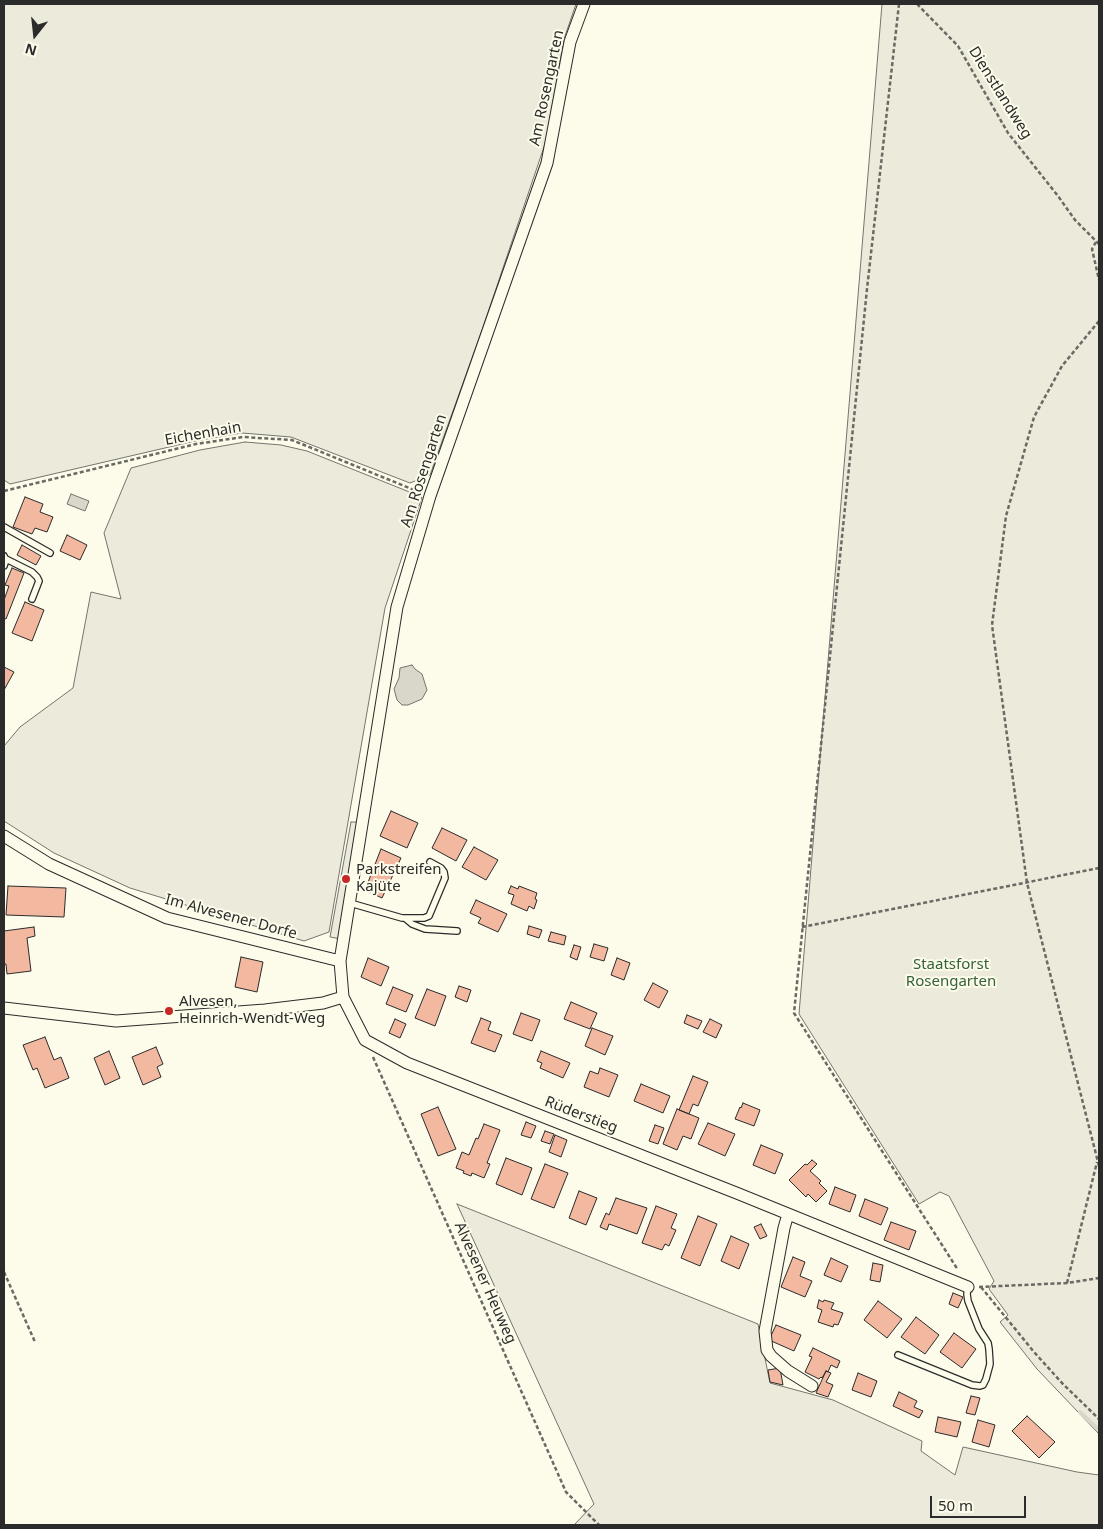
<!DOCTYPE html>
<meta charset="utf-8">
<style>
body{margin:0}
#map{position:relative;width:1103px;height:1529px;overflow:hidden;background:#fdfbea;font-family:"Noto Sans",sans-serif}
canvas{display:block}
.frame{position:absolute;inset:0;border:5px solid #2b2b2b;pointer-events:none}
.north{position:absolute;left:10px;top:10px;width:50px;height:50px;-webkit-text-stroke:4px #fdfbea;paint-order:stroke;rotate:196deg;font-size:14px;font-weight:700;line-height:20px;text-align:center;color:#2b2b2b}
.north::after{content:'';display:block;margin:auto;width:18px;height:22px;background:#2b2b2b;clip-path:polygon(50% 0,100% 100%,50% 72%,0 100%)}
.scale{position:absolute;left:930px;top:1496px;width:96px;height:22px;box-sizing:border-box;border:2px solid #2b2b2b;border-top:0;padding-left:6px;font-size:15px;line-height:18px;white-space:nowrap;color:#2b2b2b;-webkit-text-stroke:4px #fdfbea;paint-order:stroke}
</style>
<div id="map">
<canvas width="1103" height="1529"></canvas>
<div class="frame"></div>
<div class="north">N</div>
<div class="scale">50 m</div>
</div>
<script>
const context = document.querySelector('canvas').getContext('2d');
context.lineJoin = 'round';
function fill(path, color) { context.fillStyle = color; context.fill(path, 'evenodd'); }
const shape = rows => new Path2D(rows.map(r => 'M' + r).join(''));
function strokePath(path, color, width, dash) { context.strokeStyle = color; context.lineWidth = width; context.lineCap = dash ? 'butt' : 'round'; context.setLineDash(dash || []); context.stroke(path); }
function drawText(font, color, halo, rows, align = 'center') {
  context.font = font + ' "Noto Sans",sans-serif'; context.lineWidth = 4; context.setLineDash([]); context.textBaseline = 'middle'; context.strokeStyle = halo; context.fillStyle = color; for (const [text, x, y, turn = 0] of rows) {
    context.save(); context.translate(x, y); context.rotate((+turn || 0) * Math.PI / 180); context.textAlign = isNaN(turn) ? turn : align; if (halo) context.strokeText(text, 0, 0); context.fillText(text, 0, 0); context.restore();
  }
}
const green = shape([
 [4,4,576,4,564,39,546,141,482,330,430,475,410,483,291,437,242,433,195,441,10,484,4,480,4,4],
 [882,4,1099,4,1099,1434,1037,1369,1000,1322,1008,1315,989,1289,994,1281,949,1196,940,1192,919,1204,799,1014,882,4],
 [245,442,281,445,307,451,422,497,385,608,329,932,304,941,130,888,54,853,4,821,4,746,20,727,73,688,91,592,121,599,104,533,131,468,200,450,245,442],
 [457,1204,758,1324,770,1383,833,1400,922,1441,921,1451,955,1475,963,1447,1077,1472,1099,1475,1099,1525,574,1525,594,1504,457,1204]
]);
fill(green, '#ecebdb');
strokePath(green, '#74746e', 1);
const parking = shape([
 [351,822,360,822,341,939,330,937,351,822]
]);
fill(parking, '#eceadb');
strokePath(parking, '#74746e', 1);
const water = shape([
 [71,494,89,501,85,511,67,504,71,494],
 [412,665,415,669,422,674,427,690,422,699,408,705,402,705,397,700,394,689,399,678,400,668,412,665]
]);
fill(water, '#d8d7c9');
strokePath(water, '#74746e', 1);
strokePath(shape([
 [1080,1412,1099,1430]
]), '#d8d7c9', 4);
const building = shape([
 [25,497,43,504,40,512,53,517,47,532,35,528,32,534,13,527,25,497],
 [67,535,87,545,80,560,60,551,67,535],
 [22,545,41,556,36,565,17,555,22,545],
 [12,568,24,573,6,619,4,618,4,600,9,586,5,585,12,568],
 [25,602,44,610,32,641,12,633,25,602],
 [4,667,14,672,4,690,4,667],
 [391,811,418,823,407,848,380,836,391,811],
 [442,828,467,840,456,861,432,848,442,828],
 [474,847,498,860,486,880,462,867,474,847],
 [381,849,401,858,382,898,365,890,381,849],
 [8,886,66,888,64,917,6,915,8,886],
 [511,886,518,889,519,886,537,893,535,899,537,900,534,909,529,906,527,911,511,904,514,895,508,893,511,886],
 [476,900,507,914,498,932,478,923,481,918,470,913,476,900],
 [529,926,542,930,539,938,527,934,529,926],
 [34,927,35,936,27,938,31,971,7,974,6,964,4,964,4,931,34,927],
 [551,932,566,936,564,945,548,941,551,932],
 [594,944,608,948,604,961,590,957,594,944],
 [574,945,581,947,577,960,570,957,574,945],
 [241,957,263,962,257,992,235,987,241,957],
 [368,958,389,967,381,986,361,977,368,958],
 [617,958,630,963,624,980,611,975,617,958],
 [653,983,668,991,659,1008,644,1000,653,983],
 [459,986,471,990,467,1002,455,997,459,986],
 [393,987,413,995,406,1012,386,1004,393,987],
 [427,989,446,996,435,1026,415,1018,427,989],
 [571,1002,597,1013,590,1029,564,1019,571,1002],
 [521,1013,540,1020,532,1041,513,1034,521,1013],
 [687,1015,702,1021,698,1029,684,1023,687,1015],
 [481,1018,491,1022,488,1030,502,1035,495,1052,471,1043,481,1018],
 [395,1019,406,1024,400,1038,389,1033,395,1019],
 [710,1019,722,1025,716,1038,703,1032,710,1019],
 [592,1028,613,1036,605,1055,585,1046,592,1028],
 [45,1037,54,1060,61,1057,69,1078,45,1088,37,1068,33,1070,23,1045,45,1037],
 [156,1047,163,1064,157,1067,161,1077,143,1085,132,1057,156,1047],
 [109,1051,120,1078,105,1085,94,1058,109,1051],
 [541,1051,570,1063,563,1078,540,1068,542,1063,537,1061,541,1051],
 [600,1068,618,1075,609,1097,584,1087,590,1071,598,1074,600,1068],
 [693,1076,708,1082,698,1106,693,1104,689,1114,679,1110,693,1076],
 [641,1084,670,1096,663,1113,634,1101,641,1084],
 [743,1103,760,1110,754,1126,735,1119,740,1107,741,1108,743,1103],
 [438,1107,456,1149,438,1156,421,1114,438,1107],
 [677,1109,699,1118,691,1139,683,1136,677,1150,663,1144,677,1109],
 [526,1122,536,1126,531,1138,521,1135,526,1122],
 [708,1123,735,1134,725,1156,698,1144,708,1123],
 [484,1124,500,1130,487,1163,490,1164,484,1178,472,1173,471,1176,463,1173,464,1171,456,1168,462,1152,469,1155,476,1138,478,1139,484,1124],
 [655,1125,664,1128,658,1144,649,1141,655,1125],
 [545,1131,554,1134,550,1144,541,1141,545,1131],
 [555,1135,567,1140,561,1157,549,1152,555,1135],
 [761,1145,783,1154,775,1174,753,1165,761,1145],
 [506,1158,532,1168,522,1195,496,1184,506,1158],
 [812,1160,817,1164,810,1171,821,1181,819,1183,827,1191,816,1202,808,1194,806,1197,789,1180,805,1164,807,1165,812,1160],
 [545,1164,568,1173,554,1208,531,1199,545,1164],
 [835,1187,856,1195,850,1212,829,1204,835,1187],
 [579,1191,597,1198,586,1225,569,1218,579,1191],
 [616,1198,647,1208,637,1234,609,1224,607,1230,600,1227,606,1213,609,1215,616,1198],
 [865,1199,888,1208,881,1225,859,1216,865,1199],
 [656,1206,677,1214,671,1228,676,1230,669,1246,665,1244,662,1250,642,1243,656,1206],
 [698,1216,717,1224,700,1266,681,1258,698,1216],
 [891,1222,916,1231,909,1250,884,1240,891,1222],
 [761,1224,767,1236,760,1239,754,1227,761,1224],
 [731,1236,749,1244,739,1269,721,1261,731,1236],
 [793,1257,805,1262,800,1276,812,1281,805,1297,781,1287,793,1257],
 [831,1258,848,1266,841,1282,824,1275,831,1258],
 [873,1263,883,1265,880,1282,870,1280,873,1263],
 [953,1293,963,1297,958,1308,949,1304,953,1293],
 [819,1300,823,1302,824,1300,834,1303,831,1309,843,1313,838,1325,834,1324,833,1327,818,1322,822,1310,817,1308,819,1300],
 [878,1301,902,1319,887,1338,864,1320,878,1301],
 [916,1317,939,1335,925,1354,901,1337,916,1317],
 [776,1325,801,1335,794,1351,769,1340,776,1325],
 [954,1333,976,1349,962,1368,940,1352,954,1333],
 [813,1348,840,1361,837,1368,831,1365,828,1372,826,1371,822,1378,821,1377,819,1379,805,1372,812,1357,809,1356,813,1348],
 [780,1368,783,1385,770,1382,768,1370,780,1368],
 [826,1371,831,1373,826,1382,833,1385,828,1397,816,1393,826,1371],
 [858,1373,877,1381,871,1397,852,1390,858,1373],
 [899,1392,917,1401,914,1407,923,1411,919,1418,893,1406,899,1392],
 [971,1396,980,1398,975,1415,966,1413,971,1396],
 [1027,1416,1055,1442,1039,1458,1012,1431,1027,1416],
 [938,1417,961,1422,957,1437,935,1432,938,1417],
 [978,1420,995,1425,989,1447,972,1442,978,1420]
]);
fill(building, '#f2b8a0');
strokePath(building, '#2b2b2b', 1);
const lane = shape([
 [4,527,50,553],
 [4,556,6,560,4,566],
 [4,558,32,572,37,577,39,581,32,599],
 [350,903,402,918,424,918,429,916,445,878,444,872,441,868,430,862],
 [406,919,412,924,425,929,457,931],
 [898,1355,972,1385,980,1386,983,1385,986,1379,990,1364,989,1349,988,1343,979,1329,968,1301,967,1294,968,1287]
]);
const street = shape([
 [584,4,570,42,547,163,430,496,397,607,340,961,343,997,365,1040,407,1063,739,1194,968,1287],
 [4,836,49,864,167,918,340,961],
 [4,1008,116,1021,265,1010,323,1003,343,997],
 [788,1214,784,1228,765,1331,767,1350,771,1356,788,1371,812,1386]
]);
strokePath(lane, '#2b2b2b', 8);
strokePath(street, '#2b2b2b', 13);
strokePath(shape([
 [899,4,867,289,794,1013,958,1270],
 [917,4,958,46,1008,133,1058,196,1075,220,1099,244],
 [1096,242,1092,249,1099,280],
 [1099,321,1062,366,1034,417,1006,516,992,625,1027,883,1099,1166],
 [4,491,196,444,243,437,292,440,419,492],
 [802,927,1099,868],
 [373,1057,566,1492,599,1525],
 [4,1272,35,1342],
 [1067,1283,1097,1162],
 [979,1287,1067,1283,1099,1278],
 [981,1287,1034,1352,1062,1383,1099,1419]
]), '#6a6964', 2.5, [4, 2.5]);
strokePath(lane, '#fdfbea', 5.5);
strokePath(street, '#fdfbea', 11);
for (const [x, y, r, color] of [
 [346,879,5,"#c62828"],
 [169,1011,5,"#c62828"]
]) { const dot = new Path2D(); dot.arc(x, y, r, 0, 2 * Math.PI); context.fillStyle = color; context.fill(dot); strokePath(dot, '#fdfbea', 2); }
drawText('15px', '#2b2b2b', '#fdfbea', [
 ["Am Rosengarten",547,88,-78],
 ["Dienstlandweg",1000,93,58],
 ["Eichenhain",203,434,-10],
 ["Am Rosengarten",424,471,-72],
 ["Im Alvesener Dorfe",231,917,15],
 ["Rüderstieg",581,1115,21],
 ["Alvesener Heuweg",485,1283,66]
]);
drawText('15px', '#2b2b2b', '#fdfbea', [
 ["Parkstreifen",356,870],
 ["Kajüte",356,887],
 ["Alvesen,",179,1002],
 ["Heinrich-Wendt-Weg",179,1019]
], 'left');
drawText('15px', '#34623c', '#fdfbea', [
 ["Staatsforst",951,965],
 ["Rosengarten",951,982]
]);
</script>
